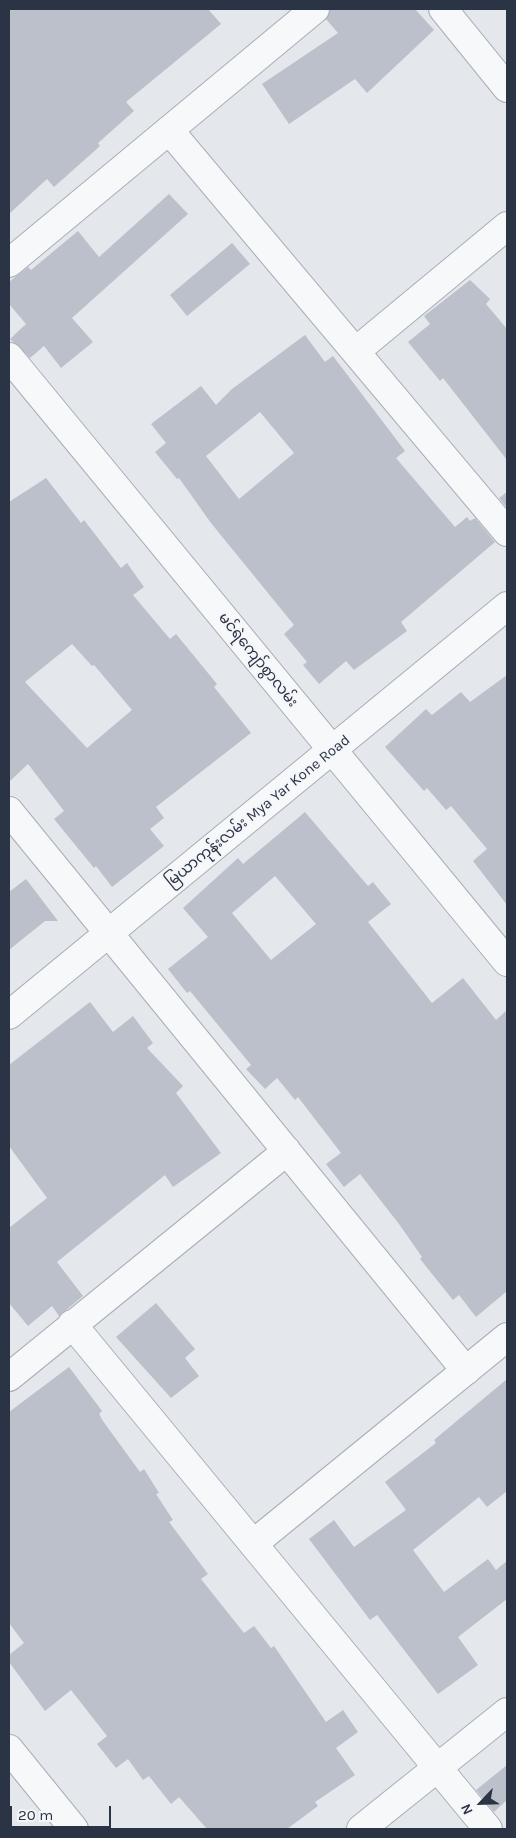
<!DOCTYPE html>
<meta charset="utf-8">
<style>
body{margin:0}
#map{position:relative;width:516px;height:1838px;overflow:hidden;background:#e4e7ec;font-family:Karla,sans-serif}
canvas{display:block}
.frame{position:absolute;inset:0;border:10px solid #2b3445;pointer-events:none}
.north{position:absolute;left:456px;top:1778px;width:50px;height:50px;-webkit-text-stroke:4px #f4f6f9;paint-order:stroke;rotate:246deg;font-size:14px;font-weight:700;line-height:20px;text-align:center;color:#2b3445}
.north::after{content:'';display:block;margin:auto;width:18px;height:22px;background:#2b3445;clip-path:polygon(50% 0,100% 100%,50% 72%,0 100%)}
.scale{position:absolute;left:10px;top:1806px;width:101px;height:22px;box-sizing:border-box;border:2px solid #2b3445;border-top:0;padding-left:6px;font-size:15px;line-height:18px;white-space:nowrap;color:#2b3445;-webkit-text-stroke:4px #f4f6f9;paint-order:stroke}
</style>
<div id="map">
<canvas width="516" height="1838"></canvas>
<div class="frame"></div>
<div class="north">N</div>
<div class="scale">20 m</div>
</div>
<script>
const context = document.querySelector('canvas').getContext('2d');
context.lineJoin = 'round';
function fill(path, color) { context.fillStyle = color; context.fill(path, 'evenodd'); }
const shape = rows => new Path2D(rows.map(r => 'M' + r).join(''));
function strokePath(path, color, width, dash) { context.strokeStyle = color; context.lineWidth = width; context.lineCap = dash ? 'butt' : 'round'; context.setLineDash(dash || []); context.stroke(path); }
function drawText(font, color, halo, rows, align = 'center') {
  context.font = font + ' Karla,"Noto Sans Myanmar",sans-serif'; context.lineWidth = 4; context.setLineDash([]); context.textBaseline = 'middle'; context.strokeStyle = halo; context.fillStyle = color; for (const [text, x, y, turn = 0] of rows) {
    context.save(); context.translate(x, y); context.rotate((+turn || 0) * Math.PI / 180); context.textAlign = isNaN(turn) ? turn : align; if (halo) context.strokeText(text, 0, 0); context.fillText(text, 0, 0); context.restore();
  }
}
fill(shape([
 [9,9,208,9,221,24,126,102,134,111,98,143,100,146,54,187,47,179,9,214],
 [330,9,415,9,434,30,367,93,355,79,289,124,262,84,338,33,326,19],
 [169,194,188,214,72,318,93,342,61,368,44,346,30,358,10,339,26,324,9,304,9,282,28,267,31,270,78,231,99,257],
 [232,243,250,264,187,316,170,295],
 [470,280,490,299,486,304,507,329,507,460,443,378,440,381,408,342,430,324,424,316],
 [305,335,325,362,333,356,405,451,396,458,455,527,467,517,470,521,475,518,495,542,401,622,407,631,354,670,346,661,319,684,303,665,307,662,284,634,294,625,211,523,179,478,177,479,155,452,166,443,151,424,201,386,216,405,232,389],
 [260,412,294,453,239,499,206,456],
 [46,478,81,523,84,520,121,568,127,563,144,587,133,595,170,639,176,634,217,684,214,687,251,733,156,807,164,818,150,829,164,846,112,887,96,866,94,868,54,819,64,811,28,764,9,782,9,502],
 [72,644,92,666,94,665,132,710,87,748,25,682],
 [507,492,507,508,499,498],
 [507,675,507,905,473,861,487,849,451,806,446,810,427,788,424,791,385,747,426,709,432,715,461,692,470,702],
 [305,812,368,886,373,882,391,904,368,922,432,1003,463,978,496,1020,507,1010,507,1291,476,1317,459,1295,453,1300,420,1259,422,1257,399,1224,360,1174,344,1187,326,1164,341,1153,298,1097,295,1100,277,1078,265,1089,246,1069,251,1065,190,991,187,993,168,969,208,937,183,908,238,858,243,864],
 [275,876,316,924,271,960,232,913],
 [26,879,58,921,45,921,9,950,9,892],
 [90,1002,113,1032,133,1016,153,1043,147,1048,183,1086,176,1093,221,1153,173,1187,165,1175,57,1262,83,1296,59,1316,52,1306,28,1326,9,1303,9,1228,47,1198,9,1146,9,1065],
 [156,1303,195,1349,185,1358,199,1376,171,1398,116,1337],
 [69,1367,102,1411,99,1414,103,1421,140,1472,144,1469,159,1493,156,1494,173,1520,169,1522,208,1574,201,1579,244,1633,254,1626,271,1648,274,1646,326,1722,343,1710,358,1732,336,1748,355,1775,315,1802,318,1806,287,1829,207,1829,179,1797,171,1804,149,1776,143,1780,128,1759,116,1768,97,1744,107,1736,71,1690,45,1711,9,1662,9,1655,24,1643,9,1623,9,1412],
 [507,1379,507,1491,487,1507,479,1497,413,1550,444,1592,488,1559,496,1570,507,1561,507,1599,458,1637,478,1665,438,1694,377,1615,370,1620,309,1539,334,1520,354,1547,406,1510,385,1482,436,1443,434,1440],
 [507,1765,507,1800,494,1812,476,1790]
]), '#bbc0ca');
const minor = shape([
 [443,9,507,88],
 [169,130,507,532],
 [9,263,315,9],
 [356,351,507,226],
 [9,357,507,962],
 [9,811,466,1371],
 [9,1015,507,606],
 [72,1324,488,1829],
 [9,1377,287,1151],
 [253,1544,507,1337],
 [9,1749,74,1829],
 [361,1829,507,1712]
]);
strokePath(minor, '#a9aeb7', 30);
strokePath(minor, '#f7f8fa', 28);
drawText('15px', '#2b3445', '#f4f6f9', [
 ["မင်ရဲကျော်စွာလမ်း",258,660,51],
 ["မြယာကုန်းလမ်း Mya Yar Kone Road",258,811,-39]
]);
</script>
